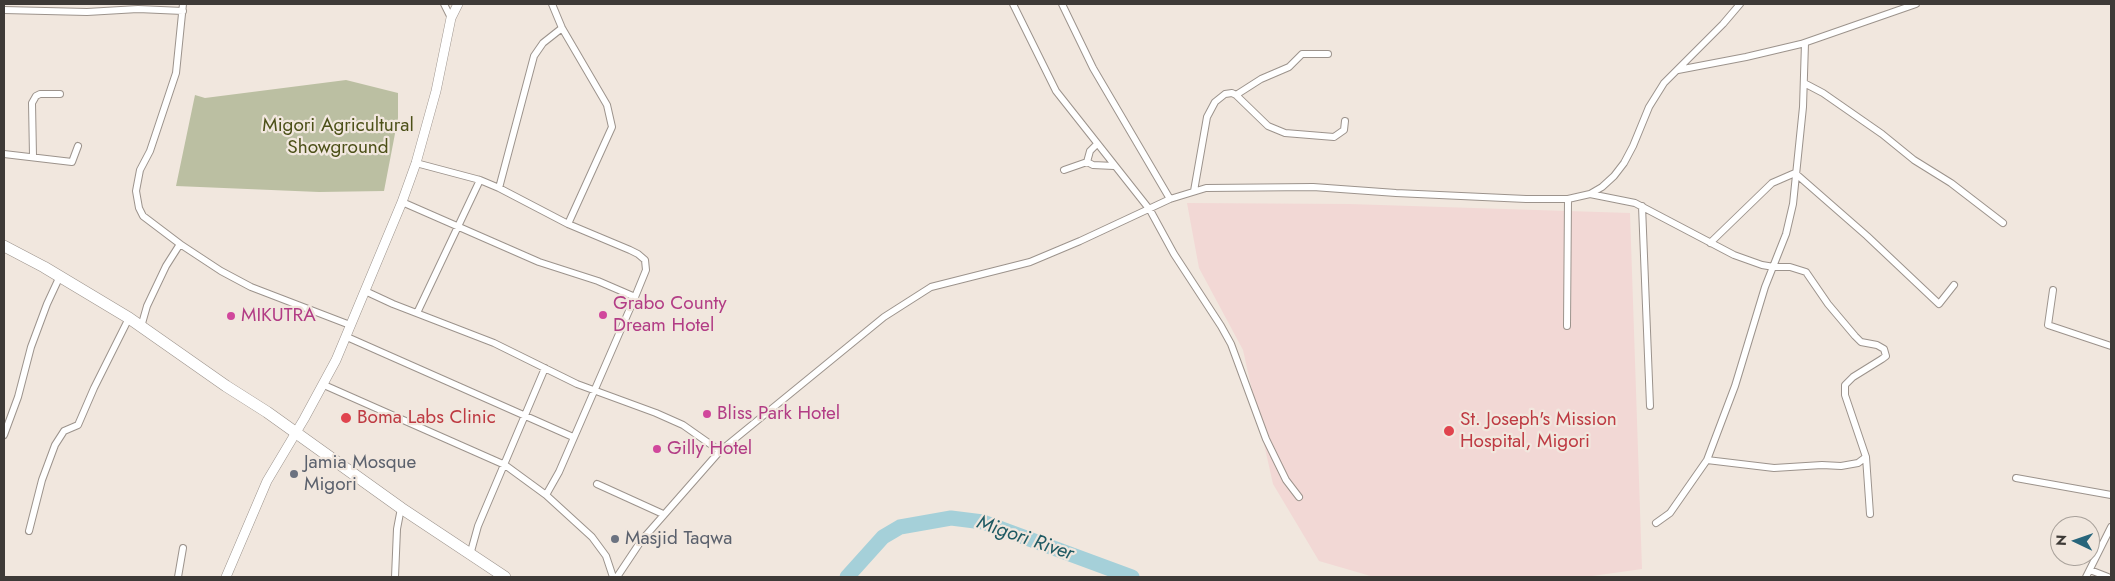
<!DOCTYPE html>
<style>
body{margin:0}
#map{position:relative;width:2115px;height:581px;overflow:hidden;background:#f1e7de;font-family:Jost,sans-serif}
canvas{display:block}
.frame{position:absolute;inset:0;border:5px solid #3e3a37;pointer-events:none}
.north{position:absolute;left:2050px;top:516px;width:50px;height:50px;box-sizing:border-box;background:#f1e7de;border:1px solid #a9a29b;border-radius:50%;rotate:273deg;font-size:14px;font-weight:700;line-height:20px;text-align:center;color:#3e3a37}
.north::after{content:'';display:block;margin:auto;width:18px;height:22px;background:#27657b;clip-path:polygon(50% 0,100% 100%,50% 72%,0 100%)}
</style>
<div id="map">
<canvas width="2115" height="581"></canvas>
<div class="frame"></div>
<div class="north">N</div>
</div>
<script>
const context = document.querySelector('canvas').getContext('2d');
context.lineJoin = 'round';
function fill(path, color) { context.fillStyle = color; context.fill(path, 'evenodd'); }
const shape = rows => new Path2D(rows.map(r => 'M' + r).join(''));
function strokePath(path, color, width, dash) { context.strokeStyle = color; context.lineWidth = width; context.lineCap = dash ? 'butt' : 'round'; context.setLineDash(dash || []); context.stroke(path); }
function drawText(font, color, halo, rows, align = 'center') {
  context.font = font + ' Jost,sans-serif'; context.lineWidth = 4.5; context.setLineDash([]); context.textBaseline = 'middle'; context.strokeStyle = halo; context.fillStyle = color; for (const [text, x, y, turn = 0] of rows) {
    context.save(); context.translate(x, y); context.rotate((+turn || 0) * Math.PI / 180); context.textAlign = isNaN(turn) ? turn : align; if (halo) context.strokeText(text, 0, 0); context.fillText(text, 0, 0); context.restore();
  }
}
fill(shape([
 [1187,203,1349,204,1630,213,1642,569,1585,577,1374,577,1319,561,1273,484,1243,350,1199,268]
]), '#f2d8d5');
fill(shape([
 [346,80,398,93,398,118,384,191,319,192,176,186,195,95,205,98]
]), '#bbbfa2');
strokePath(shape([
 [847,577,883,537,900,527,951,518,983,522,1132,577]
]), '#a5d0d9', 15);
const street = shape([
 [444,4,451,18],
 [552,4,562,28,607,105,612,127,568,224],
 [1013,4,1056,91,1150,210,1174,254,1221,326,1231,344,1266,439,1286,480,1299,497],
 [1062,4,1093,68,1170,199],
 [4,10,87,12,138,9,183,11],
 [1678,70,1746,57,1801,44,1916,4],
 [1804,83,1823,93,1882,134,1914,160,1951,183,2003,223],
 [1236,95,1261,79,1289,67,1302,54,1328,54],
 [4,154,72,162,78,146],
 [33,156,32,103,36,96,40,94,60,94],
 [1087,162,1090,151,1097,144],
 [416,163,480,180,499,188,568,224,630,250,638,254,645,260,646,270,635,297,559,472,546,495],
 [1064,170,1087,162,1093,165,1114,166],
 [499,188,534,56,543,43,562,28],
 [1194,191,1207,117,1215,102,1225,94,1232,93,1236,95,1268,126,1285,133,1334,137,1344,130,1345,121],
 [1590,194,1635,203,1734,255,1762,265,1774,267,1790,267,1806,272,1828,304,1855,336,1861,342,1877,345,1884,349,1886,356,1882,359,1853,377,1845,385,1845,395,1866,457,1858,463,1841,466,1822,465,1774,468,1707,460],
 [402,202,539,262,598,281,635,297],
 [1642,206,1650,406],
 [1710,243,1772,183,1795,173,1867,236,1939,304,1954,285],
 [180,244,221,271,251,287,350,325],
 [2053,290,2048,325,2111,346],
 [365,291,393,304,494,343,577,384,656,413,683,425,720,451],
 [417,313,480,180],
 [1567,326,1568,199],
 [141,327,147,306,166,266,180,244,143,216,139,208,136,191,140,170,150,151,176,73,183,4],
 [347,337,573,437],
 [324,385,505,465,546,495,592,537,606,556,613,577],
 [4,435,18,397,31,347,47,304,60,276],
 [1866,457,1870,514],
 [2016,478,2111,495],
 [597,484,663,514],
 [1656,523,1670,513,1707,460,1735,386,1765,287,1786,234,1793,204,1803,107,1805,43],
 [29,531,42,480,55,445,64,431,78,425,94,388,129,318],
 [470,555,478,526,545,368],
 [2090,570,2108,577],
 [178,577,183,548],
 [395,577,397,529,401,508],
 [617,577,641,541,720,451,884,317,931,287,1030,262,1080,241,1170,199,1206,188,1313,187,1396,193,1526,199,1568,199,1590,194,1602,187,1614,176,1624,163,1633,146,1649,107,1664,83,1723,24,1740,4],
 [2086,577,2111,527]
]);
const secondary = shape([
 [226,577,267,481,304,419,336,360,402,202,416,163,436,91,451,18,458,4]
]);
const highway = shape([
 [4,246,44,267,129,318,226,386,267,412,401,508,505,577]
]);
strokePath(street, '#9c938c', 8);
strokePath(secondary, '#9c938c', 10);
strokePath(highway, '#9c938c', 12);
strokePath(street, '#fff', 6);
strokePath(secondary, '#fff', 9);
strokePath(highway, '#fff', 11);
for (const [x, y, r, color] of [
 [603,315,5,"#d1479c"],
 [231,316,5,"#d1479c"],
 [707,414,5,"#d1479c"],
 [346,418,6,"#e0444e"],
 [1449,431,6,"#e0444e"],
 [657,449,5,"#d1479c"],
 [294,474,5,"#6b7280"],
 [615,539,5,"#6b7280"]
]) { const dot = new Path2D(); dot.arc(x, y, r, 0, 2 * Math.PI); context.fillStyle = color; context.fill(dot); strokePath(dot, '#f1e7de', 2); }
drawText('19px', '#4c5018', '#f1e7de', [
 ["Migori Agricultural",338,126],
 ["Showground",338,148]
]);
drawText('19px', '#b23c85', '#f1e7de', [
 ["Grabo County",613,304],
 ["Dream Hotel",613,326],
 ["MIKUTRA",241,316],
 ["Bliss Park Hotel",717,414],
 ["Gilly Hotel",667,449]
], 'left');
drawText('19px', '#be3a42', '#f1e7de', [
 ["Boma Labs Clinic",357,418],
 ["St. Joseph's Mission",1460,420],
 ["Hospital, Migori",1460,442]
], 'left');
drawText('19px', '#5b616d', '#f1e7de', [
 ["Jamia Mosque",304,463],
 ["Migori",304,485],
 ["Masjid Taqwa",625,539]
], 'left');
drawText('italic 20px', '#1f5a63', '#f1e7de', [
 ["Migori River",1025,539,19]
]);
</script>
